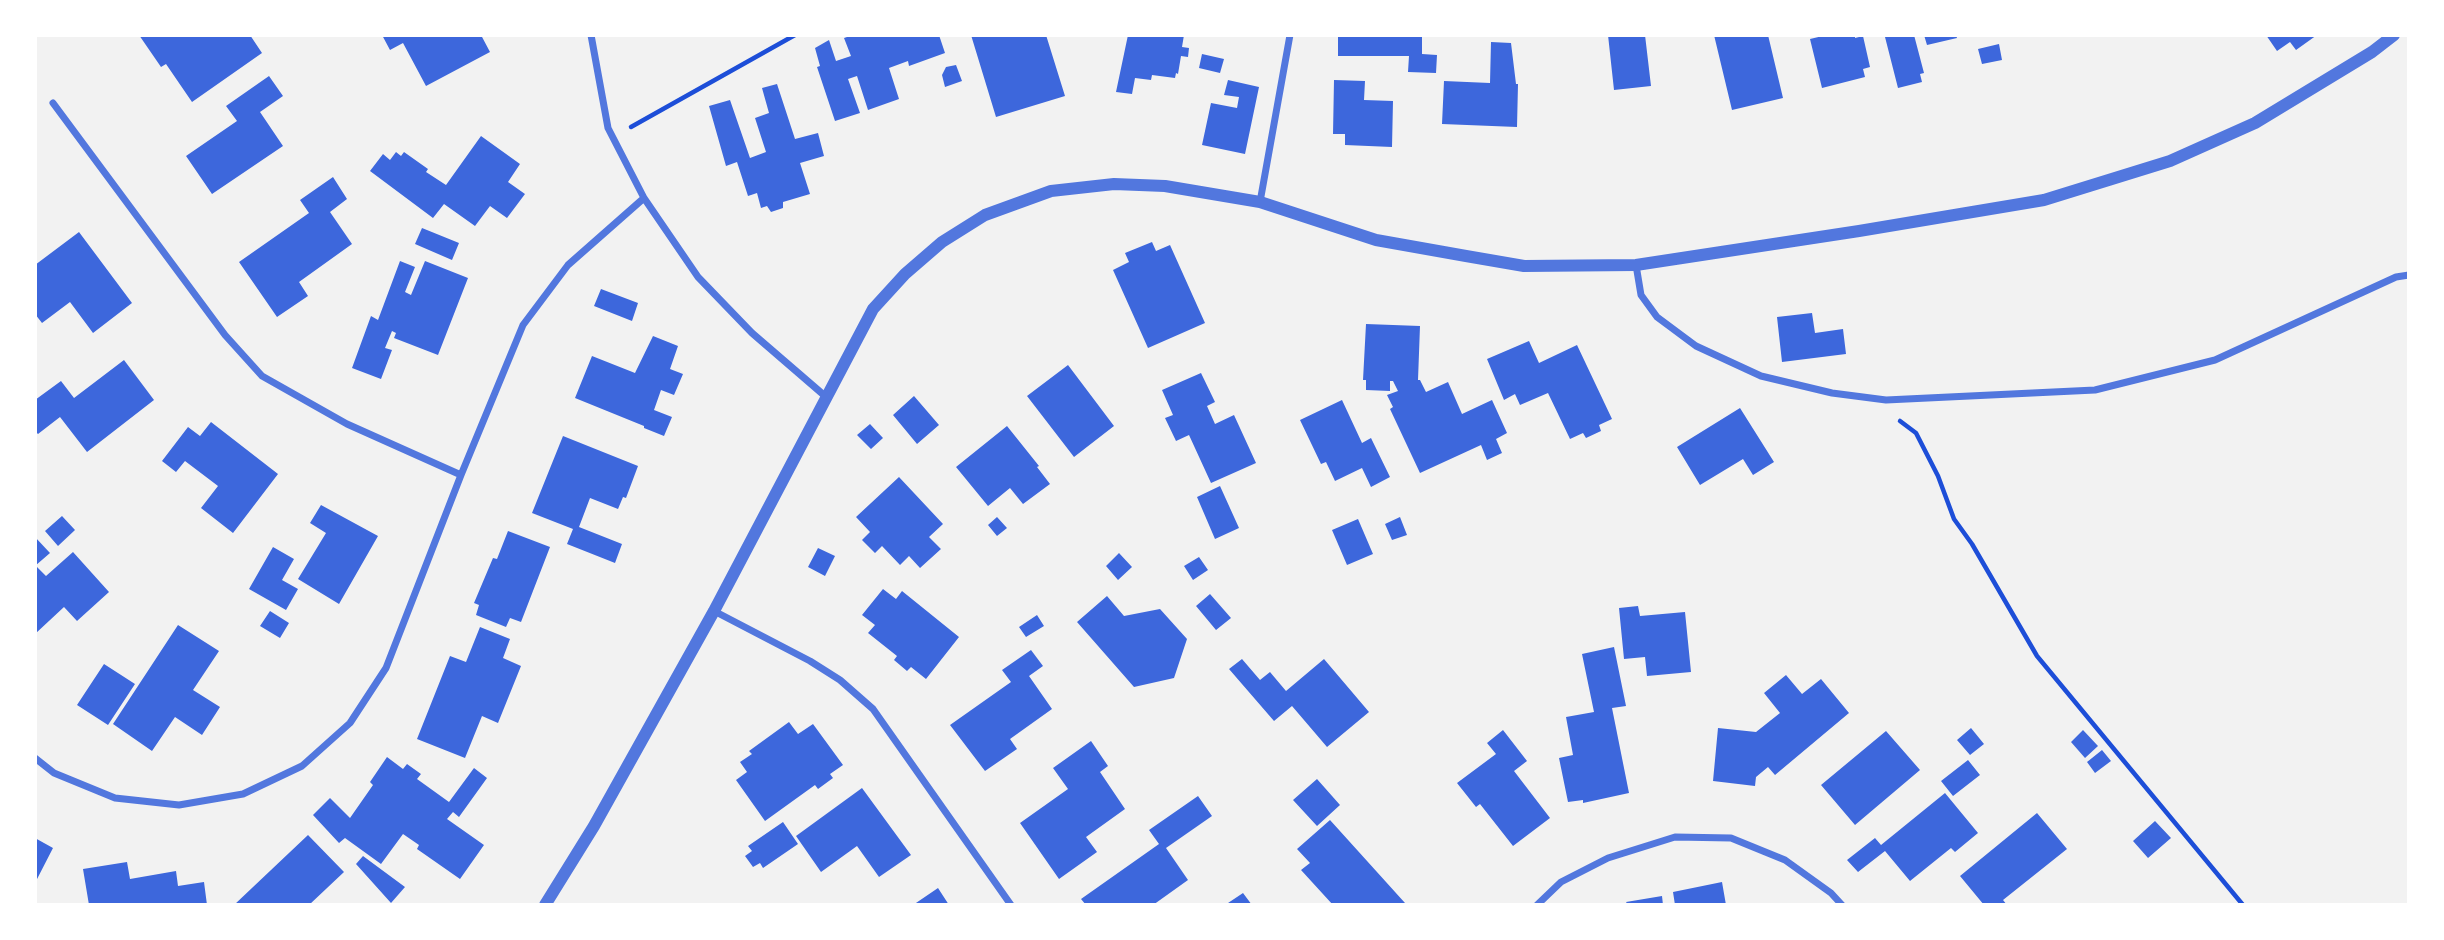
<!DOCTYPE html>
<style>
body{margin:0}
#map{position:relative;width:2444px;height:940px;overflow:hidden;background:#f2f2f2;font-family:"Space Grotesk",sans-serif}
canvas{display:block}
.frame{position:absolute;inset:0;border:37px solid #fff;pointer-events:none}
</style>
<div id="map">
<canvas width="2444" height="940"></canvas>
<div class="frame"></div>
</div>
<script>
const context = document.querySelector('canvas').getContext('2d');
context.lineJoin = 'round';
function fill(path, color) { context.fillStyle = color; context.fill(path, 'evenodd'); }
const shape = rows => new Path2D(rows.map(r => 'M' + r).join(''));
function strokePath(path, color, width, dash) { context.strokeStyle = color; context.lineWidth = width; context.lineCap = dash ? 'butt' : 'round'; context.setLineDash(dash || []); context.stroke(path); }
fill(shape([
 [139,35,250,35,262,53,192,102,166,64,161,67],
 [382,35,481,35,490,52,426,86,403,43,390,50],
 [853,35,939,35,945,53,909,66,908,61,889,68,899,99,868,110,857,76,848,79,860,113,835,121,817,67,820,66,815,48,829,40,836,61,851,56,844,38],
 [971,35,1046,35,1065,96,996,117],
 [1128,35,1184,35,1182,47,1189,48,1188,57,1181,56,1178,74,1176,73,1175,78,1152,75,1151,80,1135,78,1132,94,1116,92],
 [1338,35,1422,35,1422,54,1437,55,1436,73,1408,72,1409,56,1338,56],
 [1608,35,1645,35,1651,86,1614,90],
 [1714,35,1768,35,1783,98,1732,110],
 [1827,35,1855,35,1855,38,1863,36,1870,67,1863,69,1865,77,1822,88,1810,39],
 [1894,35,1914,35,1924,73,1920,74,1922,82,1898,88,1885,37],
 [1924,35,1956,35,1957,38,1927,45],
 [2266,35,2317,35,2296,50,2290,42,2277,51],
 [1491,42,1511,43,1516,84,1518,84,1517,127,1442,124,1444,81,1490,83],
 [1999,44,2002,60,1982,64,1978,49],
 [1202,54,1224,59,1220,73,1199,68],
 [956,65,962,81,945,87,942,75,946,67],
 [269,76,283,96,260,112,283,146,212,194,186,156,237,121,226,106],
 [1228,80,1259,87,1245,154,1202,145,1211,103,1237,108,1239,97,1224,95],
 [1334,80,1365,81,1364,100,1393,101,1392,147,1345,145,1345,134,1333,134],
 [777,84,795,139,818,133,824,156,800,163,810,194,783,202,783,208,771,212,767,206,761,208,757,193,748,196,737,162,726,166,709,106,730,100,750,158,766,152,755,118,769,113,762,88],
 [481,136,520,164,508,182,525,194,507,218,490,206,475,226,444,204,433,218,370,171,383,154,390,160,396,152,401,156,404,152,428,169,426,172,446,185],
 [333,177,347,199,330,212,352,244,299,282,308,296,277,317,239,262,309,213,300,200],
 [422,228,459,243,452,260,415,244],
 [79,232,132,303,93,333,70,302,42,323,35,314,35,265],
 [1152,242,1156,251,1170,245,1205,323,1148,348,1113,270,1129,262,1125,253],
 [400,261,415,267,405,292,411,295,425,261,468,278,438,355,394,338,396,333,392,331,385,348,392,350,381,379,352,368,371,316,378,320],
 [601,289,638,303,632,321,594,306],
 [1812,313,1815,333,1843,329,1846,354,1782,362,1777,317],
 [1366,324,1420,326,1418,380,1420,380,1426,392,1448,382,1462,414,1492,400,1507,433,1496,439,1502,453,1487,460,1481,445,1420,473,1390,409,1393,407,1387,395,1398,391,1393,381,1390,381,1390,391,1366,390,1366,380,1363,380],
 [653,336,678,346,670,369,683,374,674,395,661,390,654,410,672,417,664,436,644,428,644,426,575,398,592,356,635,373],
 [1529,341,1539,363,1577,345,1612,419,1599,425,1601,431,1586,438,1583,433,1570,439,1548,393,1520,405,1515,394,1504,400,1487,359],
 [124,360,154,400,87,452,60,417,38,434,35,431,35,400,61,381,74,398],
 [1068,365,1114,426,1074,457,1027,396],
 [1201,373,1215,402,1207,406,1215,424,1234,415,1256,463,1211,483,1189,435,1176,441,1165,418,1173,415,1162,390],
 [914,396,939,425,917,444,893,415],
 [1342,400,1362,443,1371,438,1390,477,1371,487,1362,468,1335,481,1326,462,1321,464,1300,420],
 [1740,408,1774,462,1753,475,1743,459,1700,485,1677,447],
 [211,422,278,474,233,533,201,508,218,486,185,461,176,472,162,461,188,427,200,436],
 [870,424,883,438,871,449,857,435],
 [1007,426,1039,466,1037,467,1050,484,1023,504,1010,488,988,506,956,467],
 [563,436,638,466,626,498,623,497,618,509,590,498,579,527,622,544,615,563,567,544,573,529,532,513],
 [899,477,943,524,929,537,941,549,920,568,909,556,900,565,882,546,875,553,862,540,870,532,856,517],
 [1220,486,1239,528,1215,539,1197,497],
 [321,505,378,536,339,604,298,579,326,533,310,523],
 [62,516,75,530,58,546,45,531],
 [997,517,1007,528,997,536,988,525],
 [1400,517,1407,535,1392,540,1385,524],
 [1358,519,1373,554,1347,565,1332,530],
 [508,531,550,547,521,622,510,618,506,627,476,615,479,605,474,603,493,558,497,559],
 [35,537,50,553,35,566],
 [273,547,294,559,282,580,298,589,286,610,249,589],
 [818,548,835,556,825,576,808,567],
 [73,552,109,592,77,621,64,607,35,634,35,569,37,567,46,576],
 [1119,553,1132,567,1118,580,1106,566],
 [1199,557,1208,570,1193,580,1184,566],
 [883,589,896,599,902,591,959,637,926,679,911,667,907,671,894,660,897,656,868,633,875,625,862,615],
 [1210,594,1231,618,1216,630,1196,606],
 [1107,596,1124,616,1160,609,1187,639,1174,678,1134,687,1077,622],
 [1638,606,1640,616,1685,612,1691,672,1647,676,1645,657,1624,659,1619,608],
 [270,611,289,623,280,638,260,626],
 [1037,615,1044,626,1026,637,1019,627],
 [178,625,219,651,193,690,220,707,202,735,175,717,152,751,113,724],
 [480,627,510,639,503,658,521,666,498,723,482,716,465,758,417,739,450,656,466,662],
 [1614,647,1626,706,1612,708,1629,793,1583,803,1583,800,1568,802,1559,758,1573,755,1566,717,1594,712,1582,654],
 [1031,650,1043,666,1029,676,1052,709,1010,739,1017,749,985,771,950,725,1011,682,1002,670],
 [1242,659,1260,680,1270,672,1286,691,1324,659,1369,712,1327,747,1292,706,1274,721,1229,669],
 [104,664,135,684,108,725,77,705],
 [1786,675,1802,694,1821,679,1849,713,1775,775,1768,767,1756,777,1755,786,1713,781,1718,728,1756,732,1780,713,1764,693],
 [789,722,798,734,813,724,843,765,830,774,833,778,818,789,815,785,765,821,736,780,747,772,740,762,752,754,749,751],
 [1971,728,1984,744,1970,755,1957,740],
 [1503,730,1527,761,1514,771,1550,818,1513,846,1480,804,1476,807,1457,783,1496,754,1487,743],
 [2083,730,2098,746,2085,758,2071,742],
 [1886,731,1920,770,1855,825,1821,785],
 [1091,741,1108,766,1100,772,1125,809,1086,837,1097,852,1059,879,1020,823,1068,789,1053,768],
 [2102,750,2111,761,2095,773,2087,762],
 [387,757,403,769,407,764,421,774,417,779,449,802,474,768,487,778,459,817,453,812,447,819,484,845,460,879,417,849,419,845,403,834,381,864,345,838,339,843,313,815,330,798,350,818,373,785,370,782],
 [1968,760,1980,775,1953,796,1941,781],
 [1317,779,1340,805,1317,826,1293,800],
 [862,788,911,855,879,877,857,846,821,872,796,836],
 [1945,793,1978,833,1955,852,1951,848,1910,881,1885,851,1858,872,1847,860,1875,838,1881,845],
 [1198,796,1212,816,1166,848,1188,880,1153,905,1086,905,1081,899,1159,844,1149,830],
 [2037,813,2067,849,2003,900,2007,905,1984,905,1960,876],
 [1330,820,1405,903,1403,905,1333,905,1301,870,1310,863,1297,849],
 [2155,821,2171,838,2148,858,2133,841],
 [783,822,798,844,763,868,760,863,753,867,745,856,752,851,748,846],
 [308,835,344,872,309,905,234,905],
 [35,838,53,848,35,883],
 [363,856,405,887,391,903,356,864],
 [127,862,130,879,176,871,178,886,204,882,207,905,89,905,83,869],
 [1722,882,1726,905,1675,905,1673,892],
 [938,888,949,905,913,905],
 [1243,893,1252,905,1225,905],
 [1662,896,1663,905,1628,905,1626,902]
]), '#3d67dc');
strokePath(shape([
 [631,127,795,35],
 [1900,421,1916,433,1938,476,1954,519,1972,544,2037,656,2243,905]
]), '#1d4ed8', 4.5);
strokePath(shape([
 [591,35,608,128,644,198,698,277,752,333,825,396],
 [53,103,225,335,262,376,347,424,461,475],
 [1260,202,1290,35],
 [1636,265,1641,295,1657,317,1696,346,1761,376,1832,393,1886,400,2095,390,2215,360,2396,277,2409,275],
 [714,611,810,661,840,680,873,709,1011,905],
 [35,758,54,773,115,798,179,805,243,794,302,766,350,723,386,668,461,475,523,325,568,265,644,198],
 [1537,905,1561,882,1608,858,1675,837,1731,838,1785,860,1831,893,1842,905]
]), '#5277de', 7);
strokePath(shape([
 [545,905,594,826,714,611,873,309,905,274,942,242,985,215,1051,191,1114,184,1165,186,1260,202,1376,240,1466,256,1524,266,1636,265,1859,231,2044,200,2170,161,2255,123,2372,52,2394,35]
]), '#5277de', 12);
</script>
